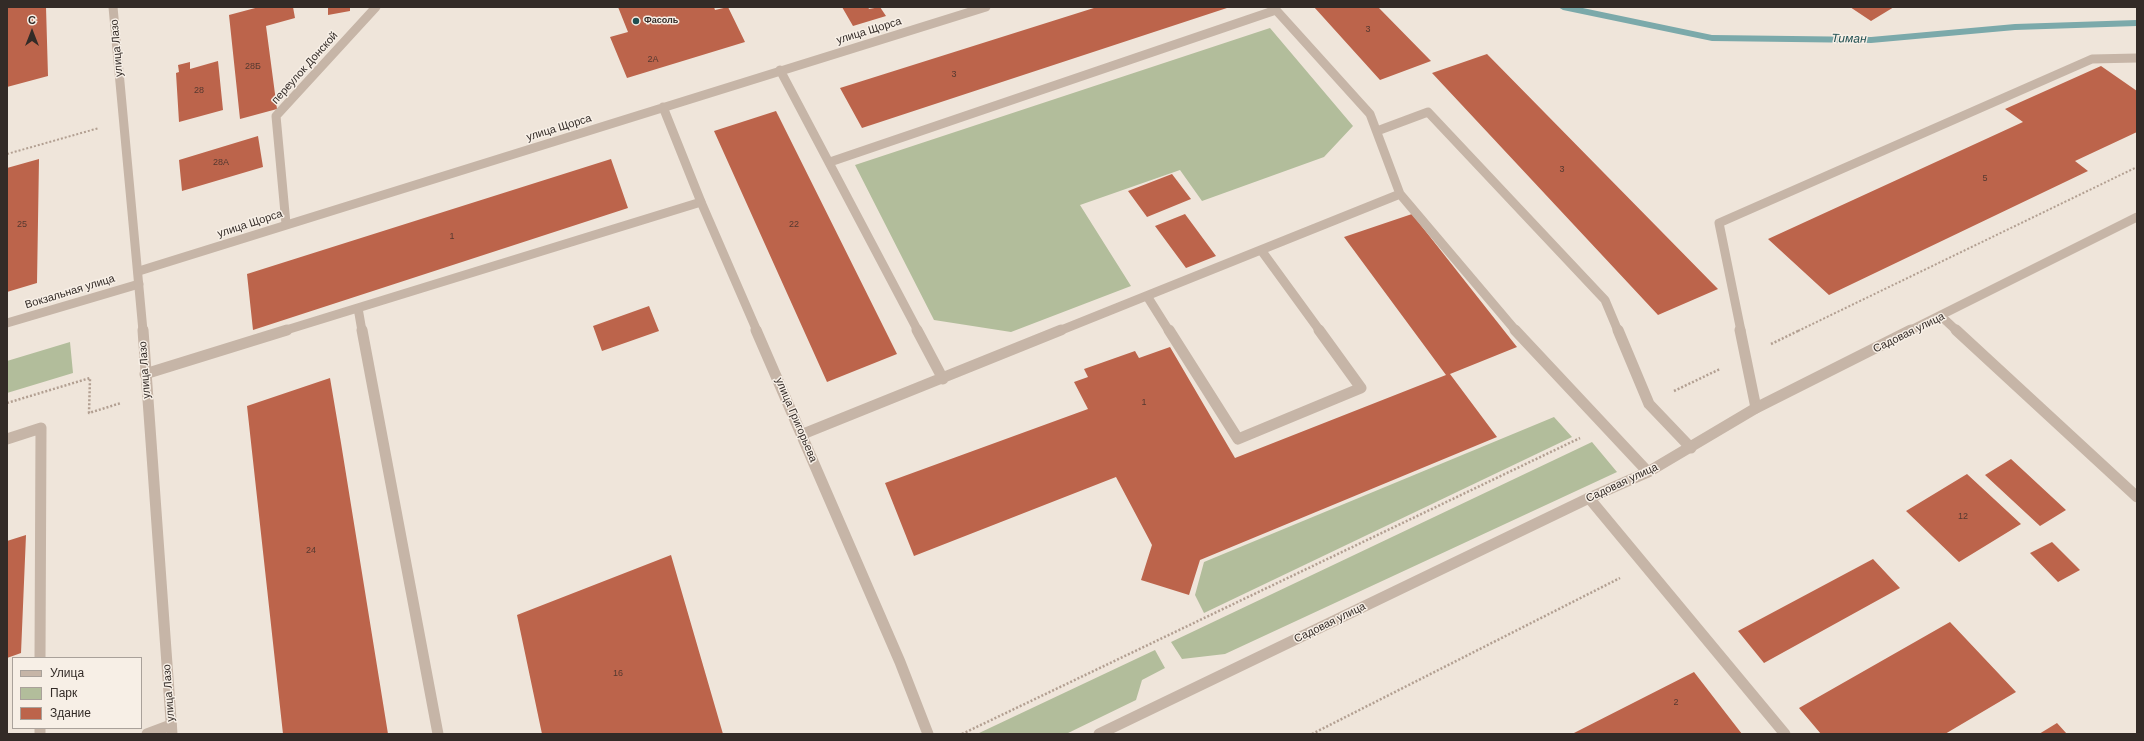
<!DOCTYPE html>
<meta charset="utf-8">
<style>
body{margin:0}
#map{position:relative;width:2144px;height:741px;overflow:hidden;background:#efe5da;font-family:Arial,sans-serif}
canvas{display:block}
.frame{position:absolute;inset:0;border:8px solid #332b27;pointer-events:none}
.legend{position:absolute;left:12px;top:657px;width:130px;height:72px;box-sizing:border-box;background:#f7efe6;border:1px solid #a9a19a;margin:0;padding:5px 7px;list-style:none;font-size:12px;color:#332b27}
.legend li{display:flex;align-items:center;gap:8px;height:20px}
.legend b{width:20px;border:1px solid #a9a19a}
.north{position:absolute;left:12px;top:12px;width:40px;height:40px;-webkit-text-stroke:3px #f7efe6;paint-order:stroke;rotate:0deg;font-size:11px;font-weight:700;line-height:16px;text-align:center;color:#332b27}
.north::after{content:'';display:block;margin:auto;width:14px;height:18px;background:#332b27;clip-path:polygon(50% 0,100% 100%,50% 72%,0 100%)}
</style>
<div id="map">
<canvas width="2144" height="741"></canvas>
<div class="frame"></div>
<ul class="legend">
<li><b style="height:5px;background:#c6b5a7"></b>Улица</li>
<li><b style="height:11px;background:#b2bd9b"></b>Парк</li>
<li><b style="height:11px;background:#bc644b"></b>Здание</li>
</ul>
<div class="north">С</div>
</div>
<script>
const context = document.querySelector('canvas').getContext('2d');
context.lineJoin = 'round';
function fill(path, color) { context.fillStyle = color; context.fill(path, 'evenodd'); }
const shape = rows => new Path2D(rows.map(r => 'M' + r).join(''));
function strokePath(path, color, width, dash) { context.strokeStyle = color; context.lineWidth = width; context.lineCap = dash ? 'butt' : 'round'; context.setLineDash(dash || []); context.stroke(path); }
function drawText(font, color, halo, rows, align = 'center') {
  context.font = font + ' Arial,sans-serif'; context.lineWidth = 3; context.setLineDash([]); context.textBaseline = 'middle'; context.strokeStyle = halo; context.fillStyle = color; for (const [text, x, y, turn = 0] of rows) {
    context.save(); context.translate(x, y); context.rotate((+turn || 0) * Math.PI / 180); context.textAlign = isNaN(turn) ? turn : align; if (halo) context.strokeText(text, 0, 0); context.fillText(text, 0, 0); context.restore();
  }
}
fill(shape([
 [1270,28,1353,126,1324,157,1202,201,1180,170,1080,205,1131,286,1011,332,934,320,855,165],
 [70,342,73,373,7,393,7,361],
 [1554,417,1572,437,1204,613,1195,595,1204,562],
 [1592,442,1617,472,1225,654,1182,659,1171,642],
 [1155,650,1165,668,1142,680,1136,700,1066,734,977,734]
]), '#b2bd9b');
fill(shape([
 [1558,7,1578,7,1712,35,1871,37,2015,24,2137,20,2137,26,2015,30,1871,43,1712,41,1563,10,1558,7]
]), '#7ba9aa');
fill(shape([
 [7,7,46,7,48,76,7,87],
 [259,7,293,7,295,18,266,26,277,109,240,119,229,15],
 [328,7,350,7,350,11,328,15],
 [618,7,714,7,715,10,728,7,745,42,627,78,610,37,628,32],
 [842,7,868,7,869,9,880,7,886,16,853,26],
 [1097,7,1230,7,862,128,840,88],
 [1314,7,1378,7,1431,61,1380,80],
 [1850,7,1894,7,1871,21],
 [1487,54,1718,289,1658,315,1432,73],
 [218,61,223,110,179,122,176,73,179,72,178,65,190,62,190,69],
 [2101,66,2137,91,2137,132,2075,161,2088,171,1829,295,1768,239,2023,122,2005,109],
 [776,111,897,354,827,382,714,131],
 [258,136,263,167,182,191,179,160],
 [39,159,37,283,7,292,7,168],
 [611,159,628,208,253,330,247,274],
 [1172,174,1191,199,1147,217,1128,191],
 [1185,214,1216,256,1186,268,1155,226],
 [1412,214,1517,347,1450,374,1497,437,1200,560,1189,595,1141,580,1152,545,1116,477,914,556,885,483,1088,409,1074,382,1088,377,1084,369,1135,351,1139,358,1170,347,1235,458,1446,375,1344,237],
 [649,306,659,331,602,351,593,326],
 [330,378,341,443,388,734,283,734,247,406],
 [2011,459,2066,510,2040,526,1985,475],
 [1967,474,2021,524,1959,562,1906,511],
 [26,535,21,653,7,658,7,541],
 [2052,542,2080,570,2058,582,2030,553],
 [671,555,723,734,542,734,517,615],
 [1873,559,1900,588,1764,663,1738,631],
 [1950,622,2016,692,1945,734,1821,734,1799,708],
 [1694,672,1742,734,1572,734],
 [2057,723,2067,734,2039,734]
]), '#bc644b');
strokePath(shape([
 [7,154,99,128],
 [1798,331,2137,167]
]), '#b29f91', 2, [2, 2]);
strokePath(shape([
 [1771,344,1800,330],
 [1674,391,1720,369],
 [7,403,90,378,89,413,121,403],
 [962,734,1580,438],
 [1312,734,1620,578]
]), '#b29f91', 2.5, [2, 2]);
strokePath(shape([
 [780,70,918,331],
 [1377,131,1428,112,1605,300,1618,331],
 [830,162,1276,10,1370,114,1400,194,1516,331],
 [286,224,276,116,376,7],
 [1261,250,1320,331],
 [1147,296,1169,331],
 [358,308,362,331],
 [1942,317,1957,331],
 [283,331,701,202],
 [1059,331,1400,194],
 [1741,331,1719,223,2092,59,2137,58]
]), '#c6b5a7', 9);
strokePath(shape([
 [362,330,438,734],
 [917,330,943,379],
 [1169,330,1238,439,1361,388,1319,330],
 [1515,330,1648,472],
 [1618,330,1649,404,1691,448],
 [1740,330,1756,408],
 [1956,330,2137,497],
 [145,374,287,330],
 [803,434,1061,330],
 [7,439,41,428,40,658],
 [1589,498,1785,734],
 [40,728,40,734],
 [147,734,171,725]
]), '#c6b5a7', 11);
strokePath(shape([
 [663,107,701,202,757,331],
 [139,271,986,7],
 [7,323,139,284]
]), '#c6b5a7', 9);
strokePath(shape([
 [756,330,900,662,928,734]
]), '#c6b5a7', 11);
strokePath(shape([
 [113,7,143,331],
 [1909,331,2137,217]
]), '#c6b5a7', 9);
strokePath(shape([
 [143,330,172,734],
 [1099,734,1589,498,1648,472,1756,408,1911,330]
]), '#c6b5a7', 11);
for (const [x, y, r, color] of [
 [636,21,4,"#204f51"]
]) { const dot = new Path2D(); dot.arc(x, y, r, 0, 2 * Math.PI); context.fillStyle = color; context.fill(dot); strokePath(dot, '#f7efe6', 1.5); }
drawText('bold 9px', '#332b27', '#f7efe6', [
 ["Фасоль",644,21]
], 'left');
drawText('9px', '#553930', null, [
 ["3",1368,30],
 ["2А",653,60],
 ["28Б",253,67],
 ["3",954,75],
 ["28",199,91],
 ["28А",221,163],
 ["3",1562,170],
 ["5",1985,179],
 ["25",22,225],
 ["22",794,225],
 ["1",452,237],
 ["1",1144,403],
 ["12",1963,517],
 ["24",311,551],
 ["16",618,674],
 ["2",1676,703]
]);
drawText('11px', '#332b27', '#f7efe6', [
 ["улица Щорса",869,31,-17],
 ["улица Лазо",117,48,-95],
 ["переулок Донской",305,68,-48],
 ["улица Щорса",559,128,-17],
 ["улица Щорса",250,224,-18],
 ["Вокзальная улица",70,292,-17],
 ["Садовая улица",1909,333,-26],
 ["улица Лазо",145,370,-94],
 ["улица Григорьева",796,420,67],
 ["Садовая улица",1622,483,-25],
 ["Садовая улица",1330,623,-26],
 ["улица Лазо",169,693,-94]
]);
drawText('italic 12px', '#204f51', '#f7efe6', [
 ["Тиман",1849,39,1]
]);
</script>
